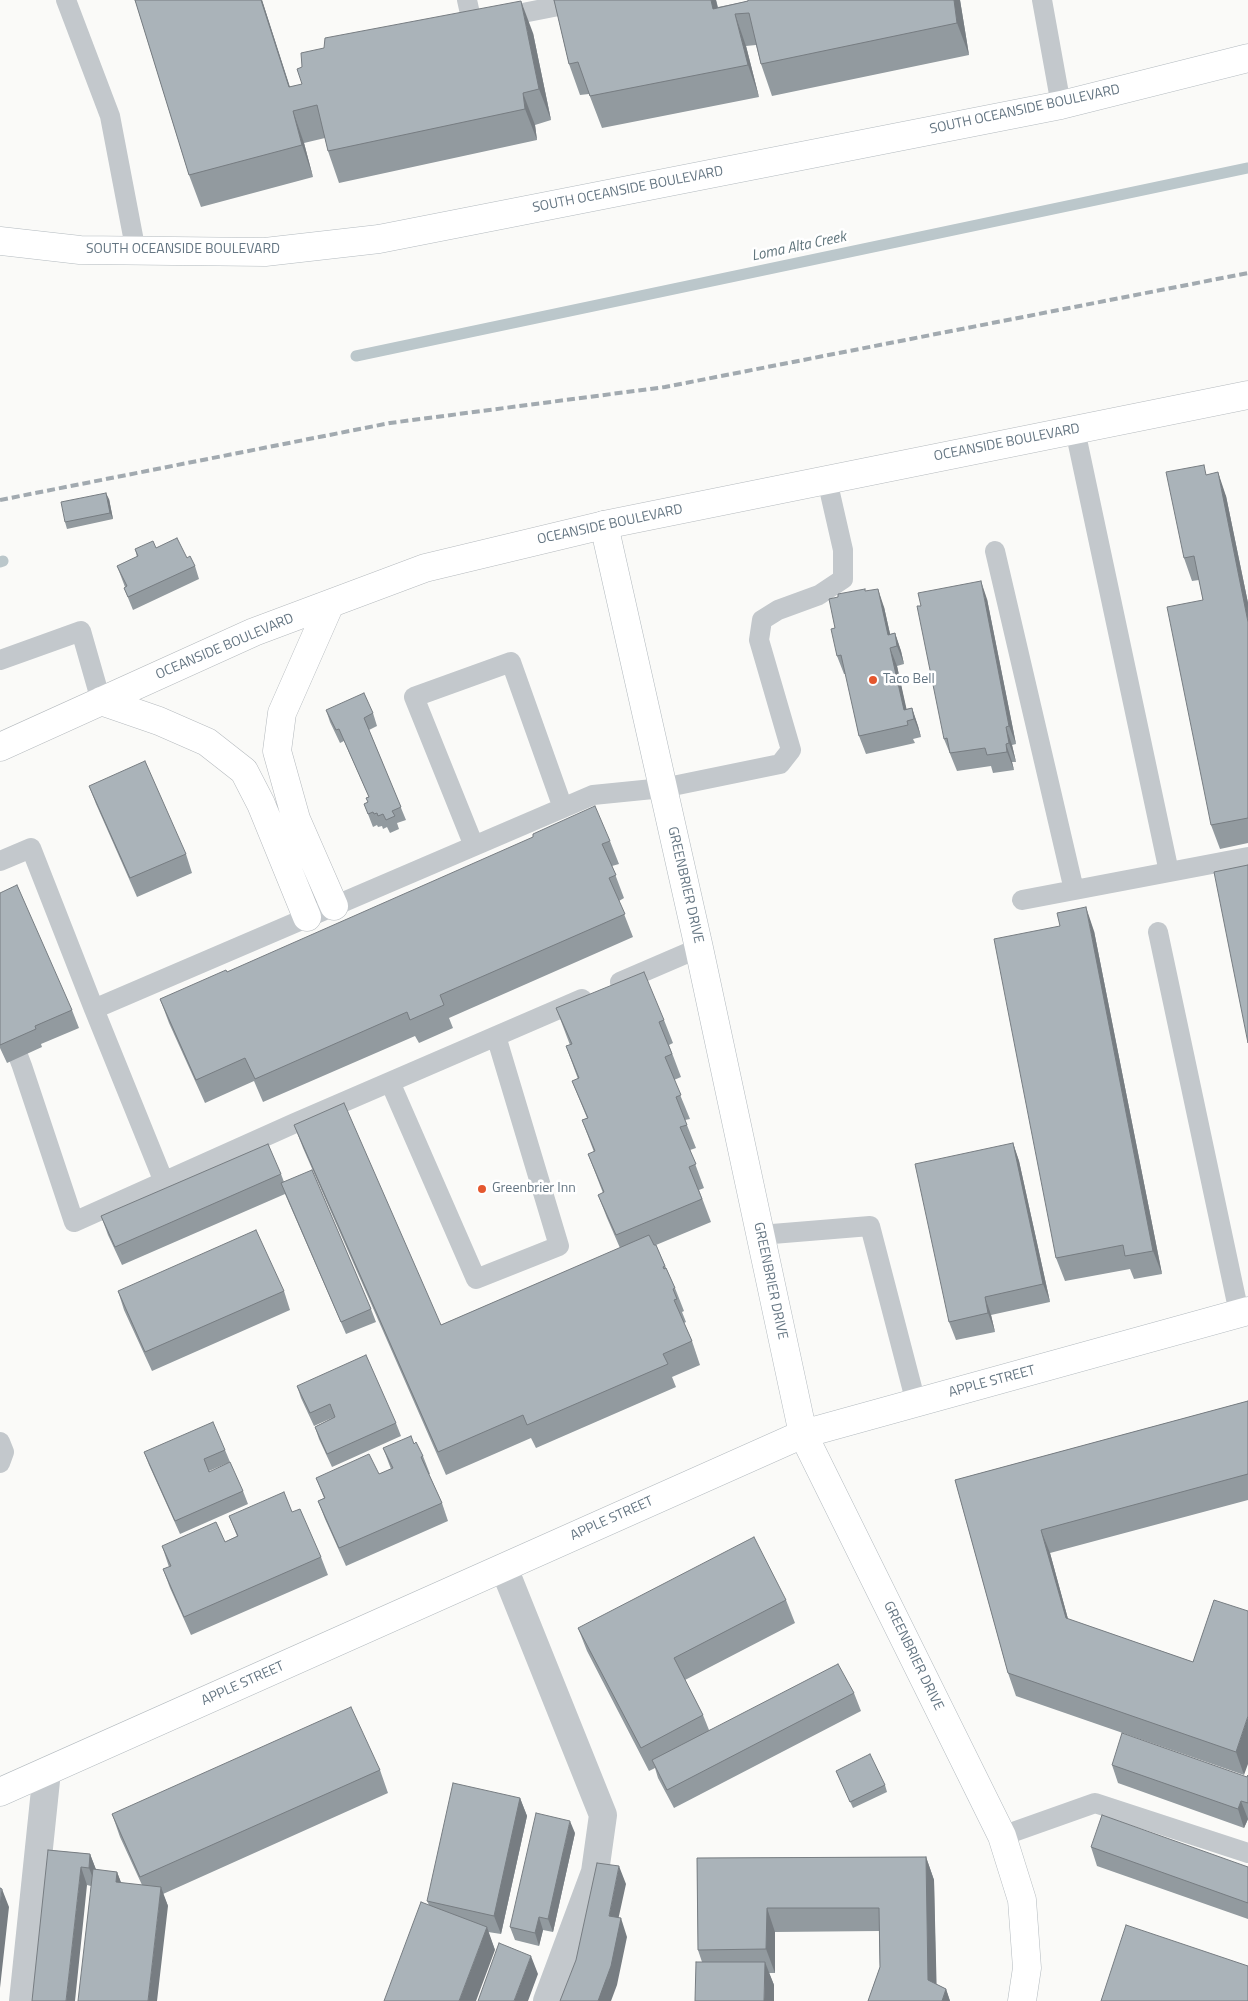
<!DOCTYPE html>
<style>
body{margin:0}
canvas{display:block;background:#fafaf8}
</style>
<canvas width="1248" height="2001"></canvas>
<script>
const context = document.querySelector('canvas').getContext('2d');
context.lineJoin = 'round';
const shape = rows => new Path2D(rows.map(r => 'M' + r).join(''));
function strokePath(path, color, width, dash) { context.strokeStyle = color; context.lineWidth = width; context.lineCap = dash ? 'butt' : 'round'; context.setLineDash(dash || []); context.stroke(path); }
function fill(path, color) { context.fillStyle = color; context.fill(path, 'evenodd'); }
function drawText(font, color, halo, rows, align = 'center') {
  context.font = font + ' "Titillium Web",sans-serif'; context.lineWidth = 5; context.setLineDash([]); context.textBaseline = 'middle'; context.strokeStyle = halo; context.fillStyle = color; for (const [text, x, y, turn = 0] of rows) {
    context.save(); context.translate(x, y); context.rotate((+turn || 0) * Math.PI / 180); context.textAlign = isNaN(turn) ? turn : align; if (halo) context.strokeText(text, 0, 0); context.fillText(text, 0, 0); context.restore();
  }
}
strokePath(shape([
 [356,356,1248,168],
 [0,562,3,561]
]), '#bbc7cb', 11);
const secondary = shape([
 [0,241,80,250,265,252,379,239,1061,105,1248,58],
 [604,525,699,948,803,1434,1002,1836,1022,1900,1027,1968,1022,2001],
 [0,1792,803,1434,1248,1311]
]);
const primary = shape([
 [330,604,282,713,277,751,296,819,334,906],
 [101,701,159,721,207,742,244,771,261,804,307,917],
 [0,747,254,632,425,568,604,525,1248,395]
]);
strokePath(secondary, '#b3babf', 29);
strokePath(primary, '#b5babe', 29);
strokePath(shape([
 [66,0,110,116,136,252],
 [467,0,472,23,589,0],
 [1042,0,1061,105],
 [1075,430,1169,872],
 [995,551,1074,890],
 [0,660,81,631,101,701],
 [474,846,414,697,511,662,563,808],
 [0,861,31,848,94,1009],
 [1022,900,1248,857],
 [1158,932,1239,1313],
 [620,982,699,948],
 [0,1008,22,1066,74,1222,295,1123,582,999],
 [390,1082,476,1279,559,1246,496,1036],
 [164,1182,94,1009,593,795,663,788,780,764,791,750,759,640,762,620,778,610,819,595,843,579,843,550,827,480],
 [760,1235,870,1226,916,1403],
 [0,1442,4,1452,0,1463],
 [1002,1836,1095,1803,1248,1853]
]), '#c3c8cc', 20);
strokePath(shape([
 [504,1568,603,1815,595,1872,547,2001],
 [23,2001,47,1771]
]), '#c3c8cc', 28);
strokePath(secondary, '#fff', 28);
strokePath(primary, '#fff', 28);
strokePath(shape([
 [0,500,390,423,665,387,1248,273]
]), '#a2aab0', 4, [8, 4]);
fill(shape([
 [135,0,262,0,290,87,533,33,551,120,535,125,537,140,339,183,328,151,325,138,304,143,313,177,201,207,189,175],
 [554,0,716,0,718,7,748,1,748,0,960,0,969,55,772,96,761,64,756,45,746,46,759,97,602,128,589,94,580,95,569,64],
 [1208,474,1226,496,1248,603,1248,843,1220,849,1211,825,1203,600,1199,580,1192,581,1184,558],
 [109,499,113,519,67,529,65,522],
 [156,548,187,558,195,566,199,579,133,610,124,588,125,587,117,566,137,557,135,549],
 [866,591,884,607,890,634,895,633,901,651,904,664,897,666,906,709,912,708,918,726,921,737,913,739,915,743,866,754,859,736,846,674,844,674,837,656,835,628,838,597],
 [987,599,1016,744,1012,745,1016,762,1012,762,1014,770,993,773,991,766,957,771,944,739],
 [326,710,373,713,377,726,369,730,406,820,397,823,399,829,390,833,387,827,383,829,382,826,378,827,377,825,373,827,364,804,368,802,366,798,369,797,344,741,340,743,330,722],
 [89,786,186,854,192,873,137,897,96,804],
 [610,841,619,864,612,866,624,898,619,901,633,937,449,1018,453,1028,419,1043,415,1036,263,1102,254,1081,205,1103,169,1023,160,999,227,972],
 [0,893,72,1010,79,1028,41,1044,42,1047,7,1063,0,1048],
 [1094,931,1162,1274,1134,1279,1130,1269,1065,1281,1056,1258],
 [556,1008,664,1020,673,1043,669,1045,681,1077,674,1080,690,1119,685,1120,696,1148,690,1150,704,1188,699,1190,711,1222,656,1245,675,1288,684,1311,682,1312,686,1322,684,1323,692,1341,700,1365,672,1377,676,1387,536,1448,531,1438,446,1475,303,1148,294,1125,441,1325,620,1248,607,1218,598,1195,603,1193,588,1154,594,1152,582,1120,587,1118,572,1081,578,1079,566,1046,570,1045],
 [1013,1143,1019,1161,1050,1302,991,1315,995,1332,956,1340,949,1322],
 [281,1174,284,1182,371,1309,376,1322,346,1334,285,1194,122,1265,108,1235,101,1216],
 [118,1291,284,1291,290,1310,152,1371,124,1310],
 [297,1386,396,1423,401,1436,332,1467,319,1439,315,1427,334,1417,314,1426,301,1398],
 [1248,1401,1248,1500,1050,1553,1068,1619,1193,1662,1214,1600,1244,1775,1016,1696,1008,1673,955,1480],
 [414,1444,423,1456,430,1474,429,1474,442,1503,448,1521,346,1566,325,1519,318,1501,324,1498,316,1478,379,1474,391,1469,383,1448],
 [225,1450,230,1462,209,1471,243,1491,248,1504,180,1534,149,1465,144,1452],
 [292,1512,321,1557,328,1575,191,1635,170,1588,163,1569,169,1567,162,1546,225,1542,237,1536,229,1516],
 [786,1600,795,1623,685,1680,703,1715,709,1730,854,1693,861,1711,674,1808,658,1778,655,1768,649,1771,587,1651,578,1628],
 [1112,1765,1247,1777,1248,1775,1248,1819,1244,1828,1118,1783],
 [380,1770,388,1793,163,1894,168,1906,87,1885,48,1850,90,1854,96,1870,117,1872,121,1883,142,1885,120,1837,112,1814],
 [836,1771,885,1785,887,1792,853,1808],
 [520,1798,527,1816,501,1934,488,1932,495,1950,429,1905,427,1901],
 [575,1833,553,1932,543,1930,539,1946,515,1940,510,1927],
 [1091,1847,1248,1867,1248,1919,1097,1866],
 [926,1857,934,1880,936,1984,946,1989,950,2001,868,2001,880,1967,879,1931,775,1932,775,1973,769,1973,774,1985,702,1962,698,1950,697,1858]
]), '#929a9f');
fill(shape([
 [261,0,262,0,297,110,289,87],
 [711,0,716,0,724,40,713,9],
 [954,0,960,0,969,55,957,23],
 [521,1,533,33,551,120,539,89],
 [735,14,746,46,759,97,748,65],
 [523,93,535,125,537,140,525,109],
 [293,111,304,143,313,177,302,145],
 [1218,472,1226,496,1248,603,1248,622],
 [106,493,109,499,113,519,110,513],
 [981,581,987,599,1016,744,1009,726],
 [878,589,884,607,893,647,888,635],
 [895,633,901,651,904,664,897,646],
 [890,648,897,666,909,720,904,710],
 [912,708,918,726,921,737,914,719],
 [1006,727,1012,745,1016,762,1009,743],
 [1006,744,1012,762,1014,770,1007,752],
 [1086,907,1094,931,1162,1274,1153,1251],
 [1013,1143,1019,1161,1050,1302,1043,1284],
 [985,1297,991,1315,995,1332,988,1313],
 [1041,1530,1050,1553,1074,1641,1066,1618],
 [1248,1716,1248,1764,1244,1775,1236,1752],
 [520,1798,527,1816,501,1934,494,1916],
 [1241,1801,1248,1819,1244,1828,1238,1809],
 [570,1821,575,1833,553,1932,548,1919],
 [90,1854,97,1872,96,1886,89,1868],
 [926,1857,934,1880,937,2001,928,1980],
 [619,1866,626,1884,615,1934,609,1916],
 [81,1867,87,1885,75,2001,66,2001],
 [117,1872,124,1890,116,1882],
 [161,1887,168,1906,157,2001,148,2001],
 [2,1889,9,1907,0,1988,0,1906],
 [767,1908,775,1932,775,1973,766,1949],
 [539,1917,543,1930,539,1946,535,1933],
 [621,1918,627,1937,617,1985,611,2001,598,2001],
 [487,1927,495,1950,476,2001,459,2001],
 [531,1956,538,1974,528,2001,514,2001],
 [765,1962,774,1985,774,2001,764,2001],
 [946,1989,950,2001,942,2001]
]), '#777d82');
const building = shape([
 [135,0,261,0,289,87,302,84,297,69,302,67,301,53,324,48,325,38,521,1,539,89,523,93,525,109,328,151,317,105,293,111,302,145,189,175,135,0],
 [554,0,711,0,713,9,748,1,748,0,954,0,957,23,761,64,749,13,735,14,748,65,590,96,578,62,569,64,554,0],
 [1204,465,1206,475,1218,472,1248,622,1248,818,1211,825,1167,607,1203,600,1194,556,1184,558,1166,472,1204,465],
 [106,493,110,513,65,522,61,502,106,493],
 [177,538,187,558,190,556,195,566,128,597,124,588,127,586,117,566,138,556,135,549,153,541,156,548,177,538],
 [981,581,1009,726,1006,727,1009,743,1006,744,1007,752,987,755,985,748,950,753,947,738,944,739,917,606,921,606,918,593,981,581],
 [865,589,865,591,878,589,888,635,895,633,897,646,890,648,904,710,912,708,914,719,907,721,908,725,859,736,841,655,837,656,831,629,835,628,829,599,838,597,838,594,865,589],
 [364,693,373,713,364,718,401,807,392,811,395,816,386,820,383,814,378,816,377,813,374,814,373,812,368,814,364,804,368,802,366,798,369,797,339,729,336,730,326,710,364,693],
 [145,761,186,854,130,878,89,786,145,761],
 [595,806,610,841,602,844,616,875,609,878,625,914,440,995,444,1005,410,1020,407,1012,255,1079,245,1058,196,1080,160,999,226,970,227,972,533,837,533,834,595,806],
 [1248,865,1248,1043,1214,872,1248,865],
 [17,885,72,1010,35,1026,36,1029,0,1045,0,893,17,885],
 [1086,907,1153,1251,1125,1256,1123,1245,1056,1258,994,939,1060,926,1057,913,1086,907],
 [644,972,664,1020,659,1022,672,1054,665,1057,681,1095,676,1097,687,1125,680,1127,696,1164,689,1167,702,1199,616,1235,598,1195,604,1192,588,1154,595,1151,582,1120,588,1118,572,1081,579,1078,566,1046,572,1044,556,1008,644,972],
 [344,1103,441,1325,649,1235,654,1245,656,1245,665,1266,663,1267,664,1269,666,1268,675,1288,673,1289,677,1299,674,1300,692,1341,663,1354,668,1364,527,1425,523,1415,438,1452,294,1125,344,1103],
 [1013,1143,1043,1284,985,1297,988,1313,949,1322,915,1164,1013,1143],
 [268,1144,281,1174,115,1247,101,1216,268,1144],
 [312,1170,371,1309,341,1322,281,1183,312,1170],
 [256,1230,284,1291,145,1352,118,1291,256,1230],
 [366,1355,396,1423,327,1454,315,1427,335,1417,330,1404,310,1413,297,1386,366,1355],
 [1248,1401,1248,1474,1041,1530,1066,1618,1193,1662,1214,1600,1248,1611,1248,1716,1236,1752,1008,1673,955,1480,1248,1401],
 [213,1422,225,1450,204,1459,209,1472,230,1462,243,1491,175,1521,144,1452,213,1422],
 [411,1436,414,1444,416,1442,423,1456,421,1457,442,1503,339,1548,318,1501,325,1498,316,1478,369,1454,379,1474,393,1468,383,1448,411,1436],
 [284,1492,292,1512,300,1509,321,1557,184,1617,163,1569,171,1566,162,1546,216,1522,225,1542,238,1536,229,1516,284,1492],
 [754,1537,786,1600,674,1658,703,1715,641,1748,578,1628,754,1537],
 [838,1664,854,1693,667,1790,652,1760,838,1664],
 [351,1707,380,1770,140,1877,112,1814,351,1707],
 [1122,1733,1247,1777,1248,1775,1248,1803,1241,1801,1238,1809,1112,1765,1122,1733],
 [870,1754,885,1785,850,1802,836,1771,870,1754],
 [453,1783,520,1798,494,1916,427,1901,453,1783],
 [536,1813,570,1821,548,1919,539,1917,535,1933,510,1927,536,1813],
 [1102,1815,1248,1867,1248,1903,1091,1847,1102,1815],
 [48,1850,90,1854,89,1868,81,1867,66,2001,32,2001,48,1850],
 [926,1857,928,1980,946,1989,942,2001,868,2001,880,1967,879,1908,767,1908,766,1949,698,1950,697,1858,926,1857],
 [597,1863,619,1866,609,1916,621,1918,611,1966,598,2001,560,2001,576,1960,597,1863],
 [93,1869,117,1872,116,1882,161,1887,148,2001,78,2001,93,1869],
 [0,1888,2,1889,0,1906,0,1888],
 [421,1902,487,1927,459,2001,384,2001,421,1902],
 [1126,1925,1248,1966,1248,2001,1101,2001,1126,1925],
 [499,1943,531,1956,514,2001,478,2001,499,1943],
 [696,1962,765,1962,764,2001,695,2001,696,1962]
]);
fill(building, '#aab3b9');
strokePath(building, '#777d82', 1);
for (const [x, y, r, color] of [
 [873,680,5,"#e4572e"],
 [482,1189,5,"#e4572e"]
]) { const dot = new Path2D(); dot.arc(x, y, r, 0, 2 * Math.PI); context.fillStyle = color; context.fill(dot); strokePath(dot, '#fff', 2); }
drawText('14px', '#657683', '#fff', [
 ["SOUTH OCEANSIDE BOULEVARD",1025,110,-12],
 ["SOUTH OCEANSIDE BOULEVARD",628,190,-11],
 ["SOUTH OCEANSIDE BOULEVARD",183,250],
 ["OCEANSIDE BOULEVARD",1007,443,-11],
 ["OCEANSIDE BOULEVARD",610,525,-12],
 ["OCEANSIDE BOULEVARD",225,647,-23],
 ["GREENBRIER DRIVE",685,885,77],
 ["GREENBRIER DRIVE",770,1281,78],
 ["APPLE STREET",992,1382,-15],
 ["APPLE STREET",612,1519,-24],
 ["GREENBRIER DRIVE",913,1656,64],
 ["APPLE STREET",243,1684,-24]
]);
drawText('14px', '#657683', '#fff', [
 ["Taco Bell",883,680],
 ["Greenbrier Inn",492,1189]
], 'left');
drawText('italic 15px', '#60757c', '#fff', [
 ["Loma Alta Creek",799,247,-12]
]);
</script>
